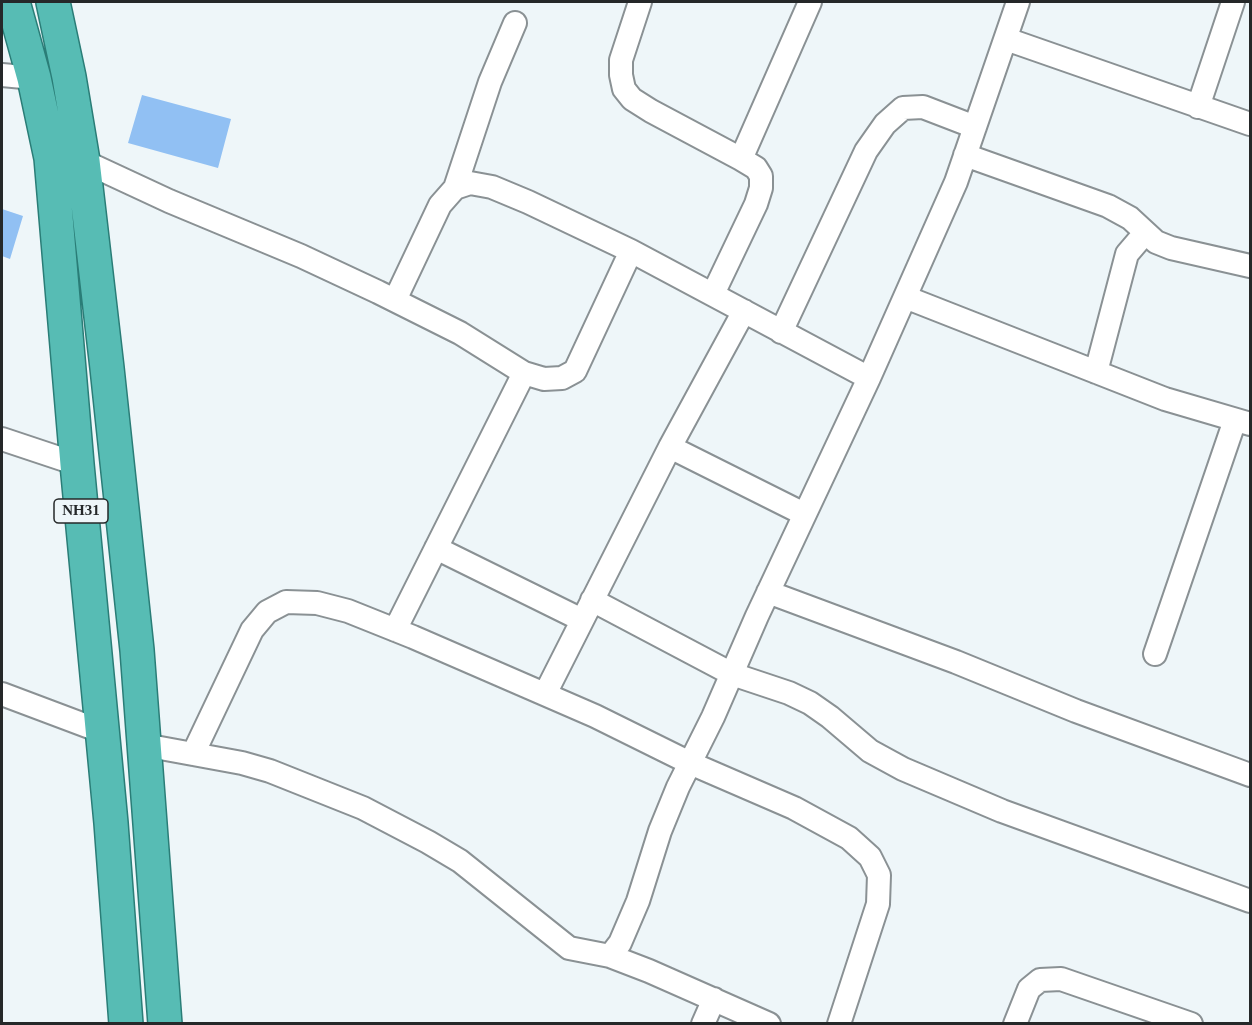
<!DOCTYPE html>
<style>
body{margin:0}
#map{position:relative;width:1252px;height:1025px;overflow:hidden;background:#eef6f9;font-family:Georgia,serif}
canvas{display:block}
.frame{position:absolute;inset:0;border:3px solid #252829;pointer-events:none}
</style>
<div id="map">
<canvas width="1252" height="1025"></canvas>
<div class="frame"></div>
</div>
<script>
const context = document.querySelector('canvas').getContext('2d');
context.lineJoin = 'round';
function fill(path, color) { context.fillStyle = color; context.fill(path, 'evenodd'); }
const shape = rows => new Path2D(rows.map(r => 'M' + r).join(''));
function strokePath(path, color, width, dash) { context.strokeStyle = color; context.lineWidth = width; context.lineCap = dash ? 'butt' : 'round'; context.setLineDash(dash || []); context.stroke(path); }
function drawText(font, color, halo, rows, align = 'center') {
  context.font = font + ' Georgia,serif'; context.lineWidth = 4.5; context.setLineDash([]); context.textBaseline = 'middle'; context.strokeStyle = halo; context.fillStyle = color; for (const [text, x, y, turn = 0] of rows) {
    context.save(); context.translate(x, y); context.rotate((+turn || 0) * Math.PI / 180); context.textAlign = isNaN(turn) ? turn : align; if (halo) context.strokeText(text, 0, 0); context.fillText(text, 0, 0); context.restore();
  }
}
fill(shape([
 [142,95,231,119,218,168,128,143],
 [2,209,23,216,10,259,2,256]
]), '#91c0f3');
const minor = shape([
 [640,2,621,60,621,75,624,89,632,99,651,111,741,159,756,168,761,176,761,188,756,204,713,294],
 [1006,39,1250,124],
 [2,75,34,78],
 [1198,107,1233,2],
 [965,155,1108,206,1130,218,1156,242,1171,248,1250,266],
 [741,159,810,2],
 [83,161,169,201,301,256,378,292,460,333,524,373,544,379,562,378,575,371,631,251],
 [455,188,490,82,515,23],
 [905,297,1165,399,1250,424],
 [395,300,440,205,455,188,470,183,492,187,528,202,631,251,869,378],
 [781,332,866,151,885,124,903,108,923,107,975,127],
 [1096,372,1127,254,1145,233],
 [2,439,77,464],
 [670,447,804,514],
 [436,548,582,620],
 [768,592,956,662,1076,711,1250,775],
 [592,600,732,674,789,693,810,703,830,717,870,751,903,769,1002,811,1250,901],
 [395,630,524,373],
 [1155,654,1235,420],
 [2,694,103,732],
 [545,694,670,447,744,311],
 [144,745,242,763,270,771,363,808,428,842,460,861,569,948,610,956,649,971,769,1024],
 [193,754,252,630,267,612,286,602,317,603,348,611,413,637,595,716,690,763,794,808,849,838,870,857,879,875,878,904,839,1024],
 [610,956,620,943,638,901,660,831,678,787,713,717,757,616,869,378,956,182,1018,2],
 [703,1024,714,999],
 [1015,1024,1029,989,1040,980,1061,979,1191,1024]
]);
const trunk = shape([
 [13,2,34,78,51,158,77,464,111,823,126,1024],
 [53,2,69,77,83,161,107,368,137,650,165,1024]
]);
strokePath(minor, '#8a9194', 26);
strokePath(trunk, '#2a7d77', 36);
strokePath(minor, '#fff', 22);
strokePath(trunk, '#57bcb4', 33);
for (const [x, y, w] of [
 [81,511,54]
]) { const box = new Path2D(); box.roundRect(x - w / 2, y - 12, w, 24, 4.5); context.fillStyle = '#eef6f9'; context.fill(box); strokePath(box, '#252829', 1.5); }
drawText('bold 15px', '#252829', null, [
 ["NH31",81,511]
]);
</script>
